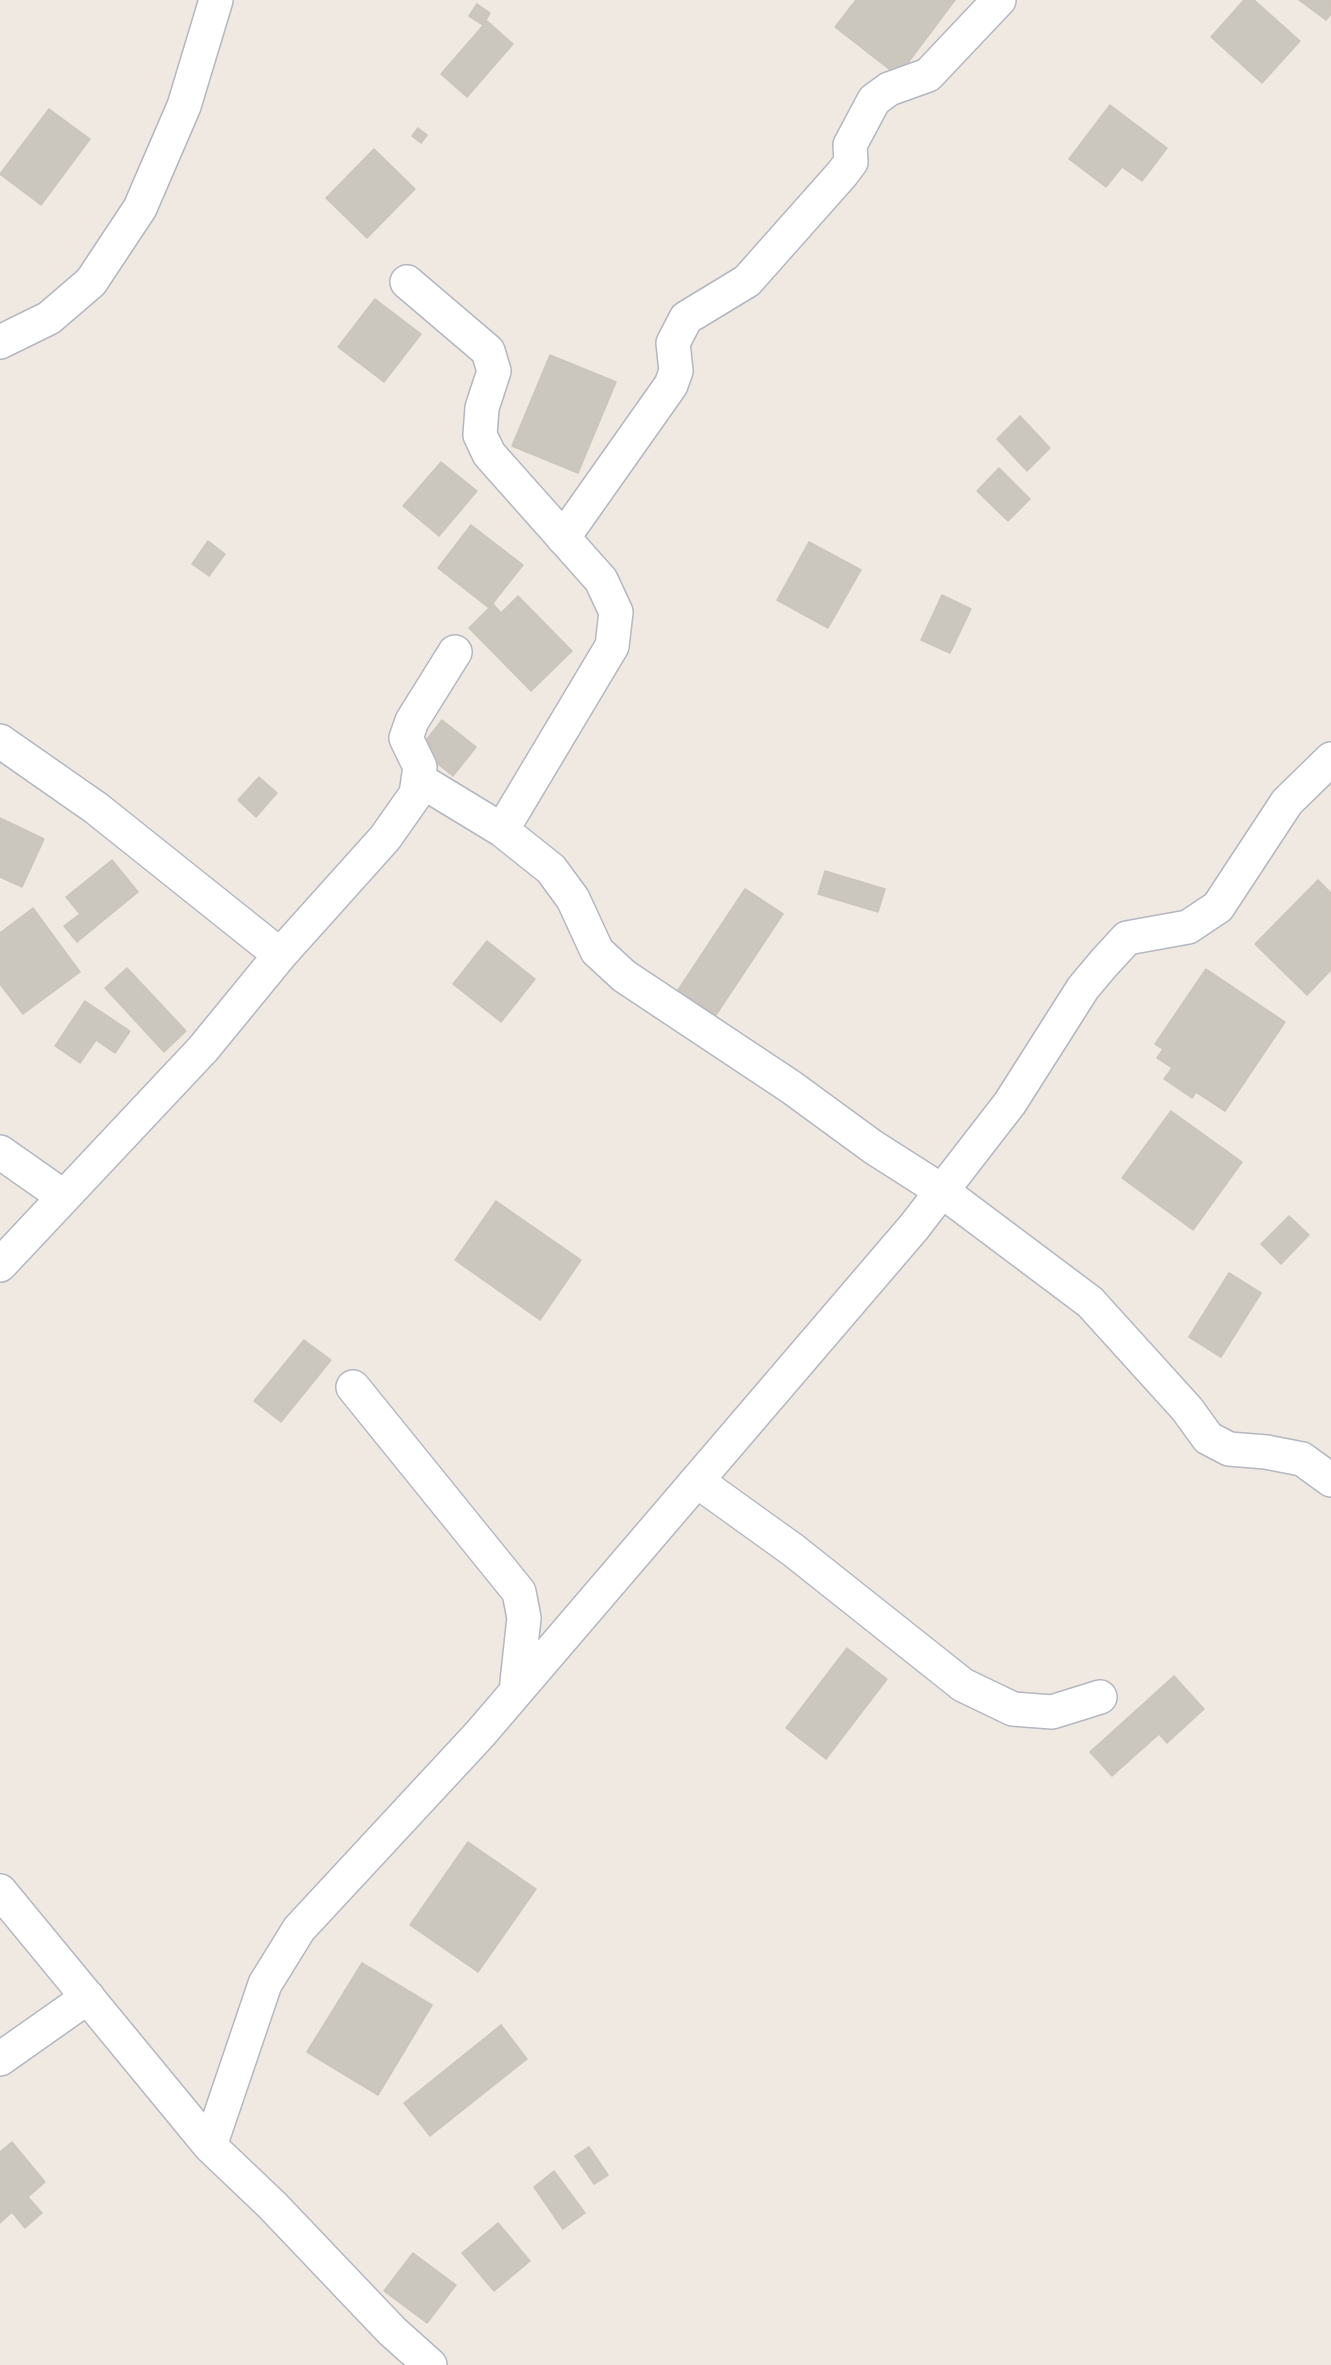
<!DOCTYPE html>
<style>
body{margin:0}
canvas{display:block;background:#efe9e1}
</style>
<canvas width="1331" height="2365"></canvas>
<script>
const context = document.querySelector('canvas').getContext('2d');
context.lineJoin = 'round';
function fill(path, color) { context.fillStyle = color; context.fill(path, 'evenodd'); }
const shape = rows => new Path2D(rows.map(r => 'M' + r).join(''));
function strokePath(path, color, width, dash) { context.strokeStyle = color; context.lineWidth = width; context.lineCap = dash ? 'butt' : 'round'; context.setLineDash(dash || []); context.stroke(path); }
const building = shape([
 [856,0,955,0,898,76,835,27,856,0],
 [1244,0,1254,0,1300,41,1262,83,1211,37,1244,0],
 [1299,0,1331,0,1331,14,1326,20,1299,0],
 [477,4,490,13,483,25,469,16,477,4],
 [487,21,513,44,467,97,441,74,487,21],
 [1110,105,1167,148,1142,181,1122,167,1106,187,1069,159,1110,105],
 [49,109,90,139,41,205,0,174,49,109],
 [418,128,427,135,421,143,412,136,418,128],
 [374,149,415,189,367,238,326,198,374,149],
 [375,299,421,334,384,382,338,347,375,299],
 [550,355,616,382,578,473,512,446,550,355],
 [1020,416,1050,448,1027,471,997,439,1020,416],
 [441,462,477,491,439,536,403,506,441,462],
 [999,468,1030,499,1008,521,977,491,999,468],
 [471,525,523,565,489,608,438,568,471,525],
 [208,541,225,554,209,576,192,564,208,541],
 [809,542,861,570,828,628,777,600,809,542],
 [942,595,971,609,950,653,921,640,942,595],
 [518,596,572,651,531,691,469,628,493,604,501,613,518,596],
 [442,720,476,747,453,776,419,749,442,720],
 [259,777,277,793,256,817,238,800,259,777],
 [0,818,44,839,22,887,0,877,0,818],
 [112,860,138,892,77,942,64,926,80,914,66,897,112,860],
 [825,871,885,889,878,912,818,894,825,871],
 [1318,880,1331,893,1331,970,1307,995,1255,944,1318,880],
 [745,889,783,914,712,1021,674,996,745,889],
 [33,908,80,972,23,1014,0,984,0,933,33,908],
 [487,941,535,979,501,1022,453,984,487,941],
 [127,968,186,1031,164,1052,105,988,127,968],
 [1206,969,1285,1022,1225,1111,1196,1092,1192,1098,1164,1079,1172,1068,1157,1058,1163,1049,1155,1044,1206,969],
 [85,1001,130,1031,115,1053,96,1040,80,1063,55,1046,85,1001],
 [1171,1111,1242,1162,1193,1230,1122,1178,1171,1111],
 [496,1201,581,1260,540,1320,455,1260,496,1201],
 [1289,1216,1309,1235,1281,1264,1261,1244,1289,1216],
 [1229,1273,1261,1293,1221,1357,1189,1337,1229,1273],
 [304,1340,331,1360,281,1422,254,1401,304,1340],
 [847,1648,887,1679,826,1759,786,1728,847,1648],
 [1174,1676,1204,1709,1167,1743,1159,1734,1112,1776,1090,1752,1174,1676],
 [468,1842,536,1889,478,1972,410,1925,468,1842],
 [362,1963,432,2005,378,2095,307,2052,362,1963],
 [501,2025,527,2059,430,2136,404,2103,501,2025],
 [12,2142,45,2182,28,2197,42,2213,25,2228,12,2212,0,2223,0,2152,12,2142],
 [589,2147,608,2175,594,2184,575,2156,589,2147],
 [554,2171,585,2213,563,2229,534,2187,554,2171],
 [498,2223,530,2261,494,2291,462,2253,498,2223],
 [413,2253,456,2285,427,2323,384,2291,413,2253]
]);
fill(building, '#cbc7bf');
strokePath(building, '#cbc5ba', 1.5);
const minor = shape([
 [407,282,488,351,494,371,482,408,480,435,489,454,601,580,616,612,612,646,502,830],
 [0,342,49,318,91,282,140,208,184,106,216,0],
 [563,538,671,385,676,371,673,343,686,318,747,281,842,174,851,162,850,145,874,100,889,89,928,75,999,0],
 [0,741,96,808,280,955],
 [418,779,502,830,551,869,573,899,597,951,624,976,791,1087,873,1147,942,1191,1090,1302,1187,1409,1208,1438,1229,1449,1266,1452,1302,1459,1331,1480],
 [0,1152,64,1197],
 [0,1265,203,1049,280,955,385,838,416,794,420,767,406,738,412,721,455,652],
 [353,1387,519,1592,524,1618,516,1691],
 [697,1481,793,1550,963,1685,1013,1709,1052,1712,1100,1697],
 [0,1891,210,2146,272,2205,392,2331,430,2365],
 [0,2059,88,1997],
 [210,2146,265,1984,299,1929,480,1734,914,1227,1010,1103,1083,988,1104,963,1127,938,1188,927,1218,907,1287,802,1331,759]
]);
strokePath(minor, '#b4b7c1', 36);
strokePath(minor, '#fff', 33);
</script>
